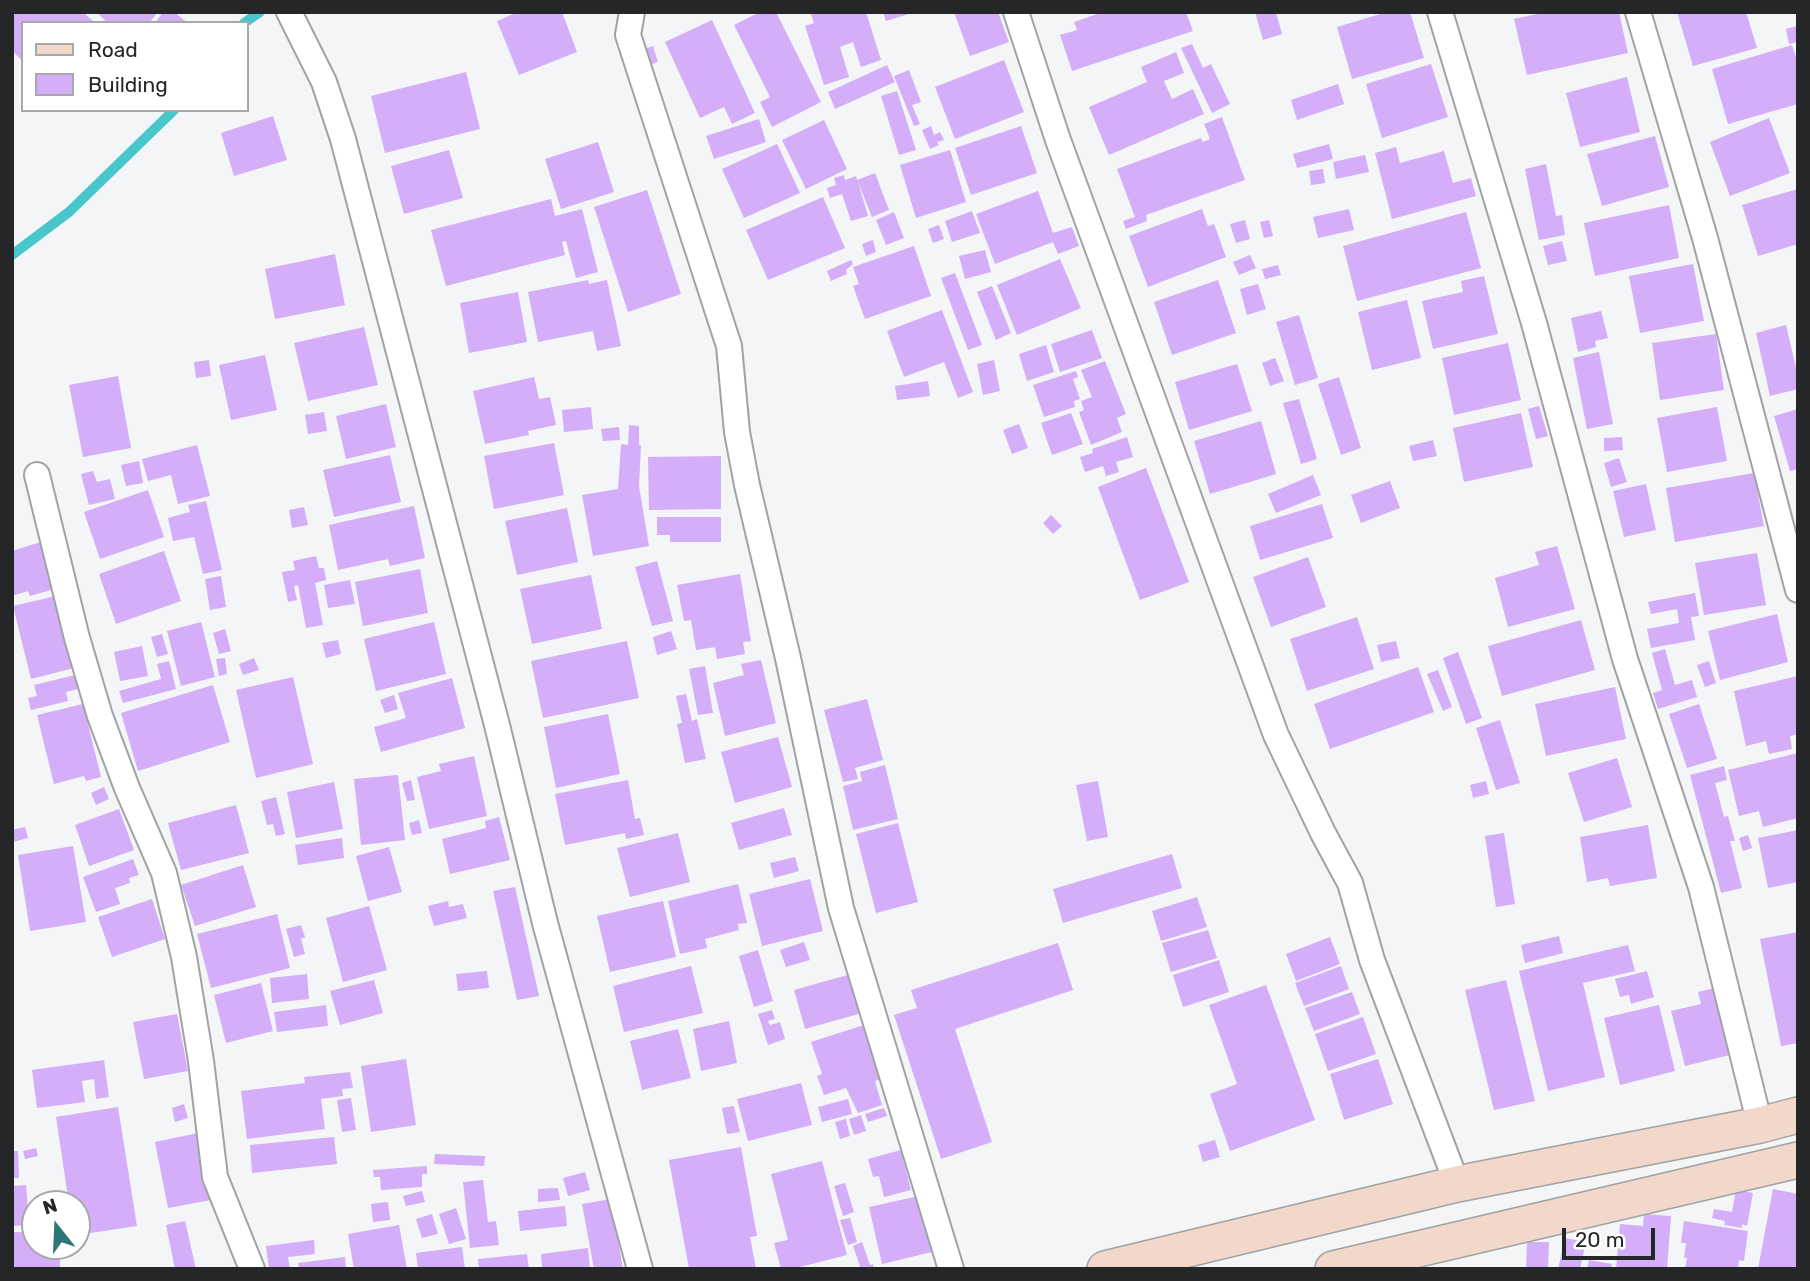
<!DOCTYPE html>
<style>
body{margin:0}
#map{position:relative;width:1810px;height:1281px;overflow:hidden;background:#f3f5f7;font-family:Rubik,sans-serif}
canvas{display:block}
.frame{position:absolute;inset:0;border:14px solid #252627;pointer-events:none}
.legend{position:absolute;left:21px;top:21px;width:228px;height:91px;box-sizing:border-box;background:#fff;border:2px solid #a8a8a9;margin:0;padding:9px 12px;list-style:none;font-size:21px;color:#252627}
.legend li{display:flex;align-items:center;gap:14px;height:35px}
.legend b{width:35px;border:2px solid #a8a8a9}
.north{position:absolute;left:21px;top:1190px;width:70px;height:70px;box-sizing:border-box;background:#fff;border:2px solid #a8a8a9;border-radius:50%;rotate:342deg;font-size:19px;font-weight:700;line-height:28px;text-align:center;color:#252627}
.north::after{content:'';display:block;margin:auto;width:24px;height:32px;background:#2d7778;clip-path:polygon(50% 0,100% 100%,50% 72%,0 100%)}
.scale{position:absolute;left:1562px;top:1228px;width:93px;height:32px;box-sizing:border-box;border:4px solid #252627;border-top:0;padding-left:9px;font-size:21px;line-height:24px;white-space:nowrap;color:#252627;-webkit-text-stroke:5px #fff;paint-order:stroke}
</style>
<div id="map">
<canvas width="1810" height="1281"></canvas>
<div class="frame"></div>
<ul class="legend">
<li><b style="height:9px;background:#f1d8ca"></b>Road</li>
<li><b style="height:19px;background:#d4aef8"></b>Building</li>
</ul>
<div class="north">N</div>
<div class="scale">20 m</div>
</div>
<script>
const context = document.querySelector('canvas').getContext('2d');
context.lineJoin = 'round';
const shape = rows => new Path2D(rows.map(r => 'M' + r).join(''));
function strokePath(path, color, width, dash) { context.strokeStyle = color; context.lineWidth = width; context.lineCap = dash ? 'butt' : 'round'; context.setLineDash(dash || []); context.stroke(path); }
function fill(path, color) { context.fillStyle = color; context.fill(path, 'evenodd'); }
strokePath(shape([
 [244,23,260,12],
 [12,255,69,212,174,110]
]), '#47c6cb', 10);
fill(shape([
 [12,12,83,12,95,23,23,23,23,61,12,51],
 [96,12,158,12,149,23,108,23],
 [163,12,174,12,188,23,155,23],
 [518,12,562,12,577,52,519,75,497,21],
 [760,12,776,12,821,102,772,127,760,102,770,97,734,25],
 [810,12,866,12,881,60,861,67,853,42,840,47,849,77,824,85,805,26,814,23],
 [883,12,911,12,912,13,886,21],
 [954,12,998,12,1009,42,970,56],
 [1103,12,1186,12,1193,31,1072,71,1060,35,1077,30,1074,22],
 [1255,12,1276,12,1282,34,1263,40],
 [1387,12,1410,12,1424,58,1352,79,1337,27],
 [1546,12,1619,12,1628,53,1527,75,1514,19],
 [1677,12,1746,12,1757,48,1693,66],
 [712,20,755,113,732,124,724,107,700,118,665,42],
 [1797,26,1798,42,1789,44,1786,29],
 [1192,44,1203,68,1211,64,1230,104,1212,113,1181,48],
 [1792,45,1798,63,1798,104,1728,124,1712,69],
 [653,46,658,62,645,66,644,49],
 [1176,52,1184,73,1164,81,1172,99,1193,89,1204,114,1109,155,1089,107,1147,82,1141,67],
 [1004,60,1024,112,955,139,935,87],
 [1431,64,1448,117,1382,138,1366,84],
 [887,65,895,82,835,109,828,92],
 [909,70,921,102,912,105,920,124,914,126,894,76],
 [466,72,480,129,385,153,371,96],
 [1627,77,1640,132,1580,147,1566,93],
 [1338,84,1344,104,1297,120,1291,100],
 [897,91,916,150,899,155,881,96],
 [273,116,287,160,234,176,221,133],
 [1222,117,1245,180,1146,215,1147,221,1126,229,1123,221,1135,217,1117,169,1201,138,1203,142,1210,139,1204,124],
 [1769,118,1790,173,1730,196,1710,142],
 [759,119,766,142,714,159,706,136],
 [824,120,847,169,806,189,782,140],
 [931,126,934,135,940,132,944,140,937,142,939,145,930,149,922,130],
 [1021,126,1037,173,971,195,955,148],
 [1655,136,1669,187,1602,206,1587,154],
 [598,142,614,192,561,209,545,159],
 [777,144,800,193,744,218,722,169],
 [1329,144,1333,159,1297,168,1293,154],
 [1396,147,1400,163,1444,151,1453,183,1471,178,1476,196,1392,219,1375,153],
 [449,150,463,198,404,214,391,166],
 [950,150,966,202,916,218,900,165],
 [1365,155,1369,172,1336,179,1333,162],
 [1546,164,1556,216,1562,215,1565,235,1539,240,1525,169],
 [1323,169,1325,183,1311,185,1309,171],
 [875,173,889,210,872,217,858,182,868,216,851,221,842,194,830,198,827,188,836,185,834,178,844,175,845,180,856,176,857,180],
 [1798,189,1798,244,1758,256,1742,205],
 [647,190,681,294,628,312,594,207],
 [1038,191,1053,233,1072,227,1079,246,1058,254,1053,242,995,264,976,214],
 [823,197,845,248,768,280,746,230],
 [551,199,555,216,582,209,598,272,576,278,566,241,562,242,565,255,446,286,431,230],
 [1669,205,1679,258,1595,276,1584,223],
 [1202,209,1208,226,1214,224,1226,257,1148,287,1129,236],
 [1349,209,1354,230,1318,238,1313,217],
 [972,211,980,233,952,242,945,221],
 [894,212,904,238,886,245,876,220],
 [1466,212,1481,268,1357,301,1343,246],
 [1245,220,1250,239,1236,243,1230,224],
 [1269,220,1273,236,1264,238,1260,222],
 [939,225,944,239,933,243,928,229],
 [873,240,876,252,866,256,862,244],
 [1562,241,1567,261,1548,265,1543,246],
 [914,246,931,296,865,319,853,286,859,284,853,267],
 [985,250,991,272,965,279,959,256],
 [335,254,345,305,275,319,265,269],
 [1250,255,1256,268,1239,275,1233,262],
 [1060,259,1081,308,1017,335,997,285],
 [851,260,853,264,846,270,847,274,831,281,827,271],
 [1693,264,1704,321,1640,333,1629,276],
 [1278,265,1281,275,1265,279,1262,269],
 [955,273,982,345,968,350,941,278],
 [1484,276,1498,334,1433,349,1422,301,1463,292,1461,281],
 [588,280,589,284,607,280,621,346,597,351,593,331,538,342,528,292],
 [1218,280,1236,333,1172,355,1154,302],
 [1258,284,1266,309,1247,315,1240,289],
 [992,286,1011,333,996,340,977,292],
 [518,292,527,342,469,353,460,303],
 [1407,300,1421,358,1372,370,1358,312],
 [942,310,973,392,958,398,944,362,904,377,887,331],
 [1601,311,1608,338,1595,341,1596,347,1578,352,1571,318],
 [1299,315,1318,378,1295,385,1276,322],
 [1786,325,1798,376,1798,389,1770,396,1756,333],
 [364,327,378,385,308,401,294,343],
 [1092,330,1102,358,1060,372,1051,344],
 [1716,334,1724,390,1660,400,1652,343],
 [1508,343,1521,400,1454,415,1442,358],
 [1046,345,1054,372,1027,381,1019,354],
 [1599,352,1613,424,1587,429,1573,358],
 [265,355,277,410,231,420,219,365],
 [1275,358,1284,381,1270,386,1262,363],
 [209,360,211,376,196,378,194,362],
 [994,360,1000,391,983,395,977,364],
 [1105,361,1126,414,1117,418,1122,432,1091,445,1079,412,1084,410,1081,401,1092,397,1081,370],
 [1237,364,1252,411,1189,430,1175,382],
 [1076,371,1078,377,1073,379,1080,399,1074,401,1075,407,1044,417,1033,385],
 [118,376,131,448,83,457,69,385],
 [534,377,539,399,550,397,556,425,528,431,529,435,485,444,473,391],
 [1339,377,1361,448,1341,455,1318,384],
 [928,381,930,396,897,400,895,386],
 [1299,399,1317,459,1301,464,1283,403],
 [386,404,396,447,346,459,336,416],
 [1539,406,1548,436,1536,439,1528,409],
 [591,407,593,429,564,432,562,410],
 [1717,407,1727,461,1667,472,1657,418],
 [1798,409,1798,469,1790,471,1774,416],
 [324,412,327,431,308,434,305,415],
 [1071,413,1083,444,1052,455,1041,423],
 [1521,413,1533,467,1464,482,1453,428],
 [1261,421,1276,474,1210,494,1194,441],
 [1019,424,1028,448,1012,454,1003,430],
 [629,425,639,426,639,445,641,445,639,486,649,546,593,556,582,495,618,489,621,444,628,445],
 [619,427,620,440,603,441,601,429],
 [1127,437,1133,457,1116,462,1119,472,1106,476,1103,466,1085,472,1080,457,1093,453,1092,449],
 [1622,437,1623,450,1604,451,1604,438],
 [1433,440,1437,456,1413,461,1409,446],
 [554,443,564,495,494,509,484,456],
 [197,445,210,496,178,504,171,475,148,481,142,459],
 [390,455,401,502,334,517,323,470],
 [721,456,721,509,649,510,648,457],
 [1619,458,1627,482,1611,487,1604,463],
 [139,461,143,483,126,486,121,465],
 [1146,468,1189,582,1140,600,1098,487],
 [93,471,97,482,110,479,115,499,89,505,81,474],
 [1754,473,1764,526,1675,542,1666,488],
 [1313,475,1321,495,1276,513,1268,494],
 [1390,481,1400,508,1361,523,1351,495],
 [1646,484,1656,530,1624,537,1613,491],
 [148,490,164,537,100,559,84,512],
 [206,501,222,570,203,574,194,537,173,541,168,518,190,512,188,505],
 [1322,504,1333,538,1260,560,1250,526],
 [414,506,425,558,390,566,388,559,338,570,329,525],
 [304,507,308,525,292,528,289,510],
 [567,508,578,562,517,575,505,521],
 [1051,515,1062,526,1053,534,1043,523],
 [657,517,721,517,721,542,670,542,670,535,657,535],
 [44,541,58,588,30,596,28,591,12,596,12,551],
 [1557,546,1575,609,1508,627,1495,578,1539,565,1535,552],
 [164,551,181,601,116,624,99,574],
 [1757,553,1766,605,1704,615,1695,563],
 [316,556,319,568,324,568,326,580,315,583,323,625,306,628,298,585,294,586,297,600,288,602,282,572,295,570,293,561],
 [1308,557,1326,607,1271,627,1253,577],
 [657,561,673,621,652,626,635,567],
 [420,569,428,613,363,626,355,582],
 [740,574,751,641,743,642,745,654,717,659,715,647,696,650,691,620,684,621,677,585],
 [591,575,602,629,532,644,520,589],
 [221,576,226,607,210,610,205,579],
 [350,580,355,604,328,608,324,585],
 [1695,593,1699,616,1691,617,1695,640,1651,648,1647,629,1679,623,1677,609,1651,614,1648,602],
 [60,595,78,667,31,679,13,606],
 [1777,614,1788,662,1720,680,1708,631],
 [1357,617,1374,669,1307,691,1290,639],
 [1581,620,1595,670,1502,696,1488,646],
 [201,622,215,677,181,686,167,631],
 [434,622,446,674,376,691,364,639],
 [225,629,231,651,219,654,213,633],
 [671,631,677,649,657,655,653,637],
 [162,634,168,654,157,657,151,637],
 [338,640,341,654,326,658,322,643],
 [627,641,639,698,543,718,531,661],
 [1396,641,1400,658,1381,662,1377,645],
 [142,646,148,676,120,681,114,652],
 [1665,649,1675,685,1692,680,1697,697,1658,709,1653,693,1662,690,1652,653],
 [1458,652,1482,718,1466,724,1443,658],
 [225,658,227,674,219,676,216,659],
 [254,658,259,670,243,675,239,664],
 [761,660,776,723,725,736,713,683,744,675,741,664],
 [169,661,176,689,123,703,119,691,161,679,157,664],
 [1709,661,1716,683,1705,687,1697,665],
 [705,666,713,713,698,715,689,669],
 [1418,667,1434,712,1330,749,1314,704],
 [1438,670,1452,707,1443,711,1427,674],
 [75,675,78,689,66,692,68,701,31,710,28,698,37,696,34,685],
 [1798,676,1798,734,1790,736,1792,749,1769,754,1766,741,1746,746,1734,691],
 [293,677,313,764,256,778,236,690],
 [452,678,465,728,381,752,374,727,406,718,398,693],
 [213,685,230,742,138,771,121,713],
 [1615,687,1626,739,1546,756,1535,704],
 [686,694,692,721,697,719,706,759,685,763,677,724,682,723,676,696],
 [394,695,398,709,385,713,380,700],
 [867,699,883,760,855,768,858,779,843,782,824,710],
 [83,704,101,777,86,781,84,776,54,784,37,715],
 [1699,704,1717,759,1687,768,1669,714],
 [608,714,620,774,556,788,544,727],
 [1500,720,1520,783,1496,790,1476,728],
 [778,737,792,787,735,803,721,752],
 [1798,753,1798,818,1763,827,1759,811,1739,816,1728,770],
 [474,756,487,816,429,829,417,777,441,771,439,764],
 [1617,758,1632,807,1584,822,1568,773],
 [885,765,898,819,853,830,843,786,862,781,860,772],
 [1724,766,1727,780,1715,783,1724,817,1728,816,1735,841,1730,841,1742,888,1721,893,1690,775],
 [398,775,405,840,361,845,354,779],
 [411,780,415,800,407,801,402,783],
 [628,780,635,819,640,818,644,835,626,839,625,833,565,845,555,794],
 [1098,781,1108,837,1087,841,1076,785],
 [1486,781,1489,794,1473,798,1470,785],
 [334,782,343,829,296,838,287,792],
 [104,787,109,799,96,805,91,793],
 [276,797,285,834,276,836,273,824,267,825,261,801],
 [236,805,249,853,181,870,168,823],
 [784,808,792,835,739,850,731,823],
 [119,809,134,850,89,866,75,825],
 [499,817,510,860,450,874,442,839,486,828,485,821],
 [419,820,422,833,412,835,409,823],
 [898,823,918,902,876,913,856,834],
 [1648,825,1657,878,1610,886,1608,878,1587,882,1580,837],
 [25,827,28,838,13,842,12,830],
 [1798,830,1798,882,1768,888,1758,838],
 [678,833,690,882,630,897,617,848],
 [1504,833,1515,904,1496,907,1485,836],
 [1748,835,1752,848,1743,851,1739,838],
 [342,838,344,858,298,865,295,845],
 [73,846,86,922,30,931,18,855],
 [389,847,402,892,368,901,356,856],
 [1172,854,1182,888,1063,923,1053,889],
 [795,857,799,871,774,878,770,863],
 [133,859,139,875,129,878,130,883,115,888,120,904,96,912,83,877],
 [243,865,256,907,195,926,181,885],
 [810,879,823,931,762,946,749,894],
 [738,884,747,923,738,924,739,930,705,939,707,948,680,954,668,901],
 [515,887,539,996,517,1000,493,891],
 [1197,897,1207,927,1161,941,1152,911],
 [152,899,165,939,112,957,98,917],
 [448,901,449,907,463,904,467,918,434,926,428,906],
 [663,901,676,957,610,972,597,916],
 [369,906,387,970,343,982,326,918],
 [277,914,290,968,211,988,197,934],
 [301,925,305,937,301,939,305,954,294,957,286,929],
 [1208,930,1217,958,1171,972,1162,943],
 [1798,932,1798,1043,1781,1046,1760,939],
 [1559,936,1563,953,1525,963,1521,945],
 [1330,937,1340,964,1296,981,1286,954],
 [804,942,810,960,786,967,780,950],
 [1058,943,1073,990,955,1029,992,1142,941,1159,894,1015,917,1008,911,990],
 [1628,945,1635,971,1583,983,1605,1077,1548,1091,1519,971],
 [758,950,773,1001,754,1007,739,956],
 [1219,960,1229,992,1183,1007,1173,975],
 [691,966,703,1013,624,1032,613,986],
 [1341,966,1349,989,1304,1006,1295,983],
 [487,971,489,988,458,991,456,974],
 [1647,971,1654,997,1631,1004,1629,995,1620,997,1615,979],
 [307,974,309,999,272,1003,270,978],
 [851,974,862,1013,805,1029,794,990],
 [374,980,383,1013,340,1025,330,991],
 [1506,980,1535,1101,1494,1110,1465,990],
 [261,983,273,1031,226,1043,214,995],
 [1266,985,1315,1120,1230,1151,1210,1094,1237,1084,1209,1005],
 [1718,987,1734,1054,1685,1066,1671,1011,1701,1004,1698,992],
 [1352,992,1360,1014,1314,1031,1305,1008],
 [326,1005,328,1026,277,1032,274,1012],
 [1659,1005,1675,1071,1620,1085,1604,1018],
 [772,1010,775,1019,768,1021,770,1025,780,1022,785,1039,768,1045,758,1014],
 [177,1014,188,1071,144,1079,133,1022],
 [1363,1017,1376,1054,1328,1071,1315,1034],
 [729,1021,737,1063,701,1071,693,1029],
 [864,1025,881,1079,875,1081,882,1105,858,1113,846,1088,824,1095,817,1076,822,1074,811,1042],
 [678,1029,691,1078,642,1090,630,1041],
 [406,1059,416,1125,371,1132,361,1066],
 [1378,1059,1393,1104,1344,1120,1330,1074],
 [104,1060,109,1097,96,1099,94,1079,82,1081,85,1102,37,1108,32,1070],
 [350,1072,353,1088,342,1089,343,1096,321,1099,325,1129,247,1139,241,1091,305,1083,304,1077],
 [801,1083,812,1125,748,1141,737,1099],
 [351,1098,356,1130,342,1132,337,1100],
 [848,1099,852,1114,822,1122,818,1107],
 [184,1104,188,1118,175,1122,172,1108],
 [734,1106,740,1132,727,1134,722,1108],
 [118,1107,137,1226,77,1235,77,1204,69,1204,56,1117],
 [884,1108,887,1116,868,1122,865,1114],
 [861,1115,866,1131,854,1135,849,1119],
 [846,1119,850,1136,840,1139,835,1122],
 [198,1133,211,1200,168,1208,155,1142],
 [334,1137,337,1164,252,1173,250,1145],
 [1215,1140,1220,1157,1203,1162,1198,1145],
 [741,1147,757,1236,750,1237,756,1269,689,1269,669,1160],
 [36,1148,38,1156,25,1159,23,1151],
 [901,1150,911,1190,884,1197,879,1176,873,1177,868,1159],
 [12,1151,18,1151,19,1178,12,1178],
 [435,1154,485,1156,484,1166,434,1164],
 [822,1161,847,1255,792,1269,781,1269,774,1243,788,1240,771,1174],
 [427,1166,427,1174,422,1174,422,1187,381,1190,380,1177,374,1177,373,1170],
 [585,1172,590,1190,568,1196,563,1178],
 [483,1180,488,1222,496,1221,499,1245,470,1248,463,1182],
 [845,1183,854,1212,843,1216,834,1186],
 [26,1185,29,1225,12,1226,12,1186],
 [558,1188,560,1200,538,1202,538,1189],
 [1773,1189,1798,1194,1798,1269,1758,1269],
 [1736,1190,1753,1193,1747,1226,1742,1224,1742,1228,1724,1225,1725,1221,1712,1218,1714,1209,1732,1212],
 [422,1191,425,1202,406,1206,403,1196],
 [919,1196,932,1252,882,1264,869,1207],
 [611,1199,623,1269,594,1269,582,1204],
 [388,1202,390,1220,373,1222,371,1204],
 [565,1206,567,1226,520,1231,518,1211],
 [456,1208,466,1239,449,1244,439,1214],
 [432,1214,438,1234,422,1238,416,1219],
 [1644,1214,1671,1216,1667,1269,1616,1269,1620,1224,1643,1226],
 [850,1218,857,1242,848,1245,840,1220],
 [185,1221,196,1269,175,1269,166,1225],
 [1684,1221,1748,1231,1744,1261,1739,1260,1738,1269,1685,1269,1687,1258,1684,1258,1686,1243,1681,1243],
 [399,1225,407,1269,354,1269,348,1234],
 [12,1232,35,1232,35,1246,60,1246,60,1269,12,1269],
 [1565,1238,1586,1242,1580,1269,1558,1269],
 [314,1240,315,1254,288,1257,290,1269,269,1269,266,1246],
 [862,1242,870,1265,873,1264,874,1269,861,1269,853,1246],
 [1527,1242,1549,1242,1548,1269,1526,1269],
 [462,1247,465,1269,418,1269,416,1253],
 [588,1248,590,1269,542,1269,541,1254],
 [527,1254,529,1269,479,1269,478,1259],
 [345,1257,346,1269,299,1269,298,1263],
 [1589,1260,1612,1264,1611,1269,1587,1269]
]), '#d4aef8');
const minor = shape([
 [289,12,324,82,343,139,497,725,545,923,640,1269],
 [632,12,628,35,729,346,737,432,747,485,788,658,841,908,951,1269],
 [1016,12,1058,140,1276,735,1323,833,1350,883,1372,960,1457,1184],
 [1440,12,1534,323,1625,659,1701,887,1760,1125],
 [1638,12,1705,238,1798,590],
 [37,475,77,638,100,716,127,788,164,873,184,957,201,1061,215,1177,252,1269]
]);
const secondary = shape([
 [1105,1269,1457,1184,1760,1125,1798,1115],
 [1333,1269,1798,1160]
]);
strokePath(minor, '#a0a2a4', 28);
strokePath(secondary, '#a0a2a4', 38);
strokePath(minor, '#fff', 24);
strokePath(secondary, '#f1d8ca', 35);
</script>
